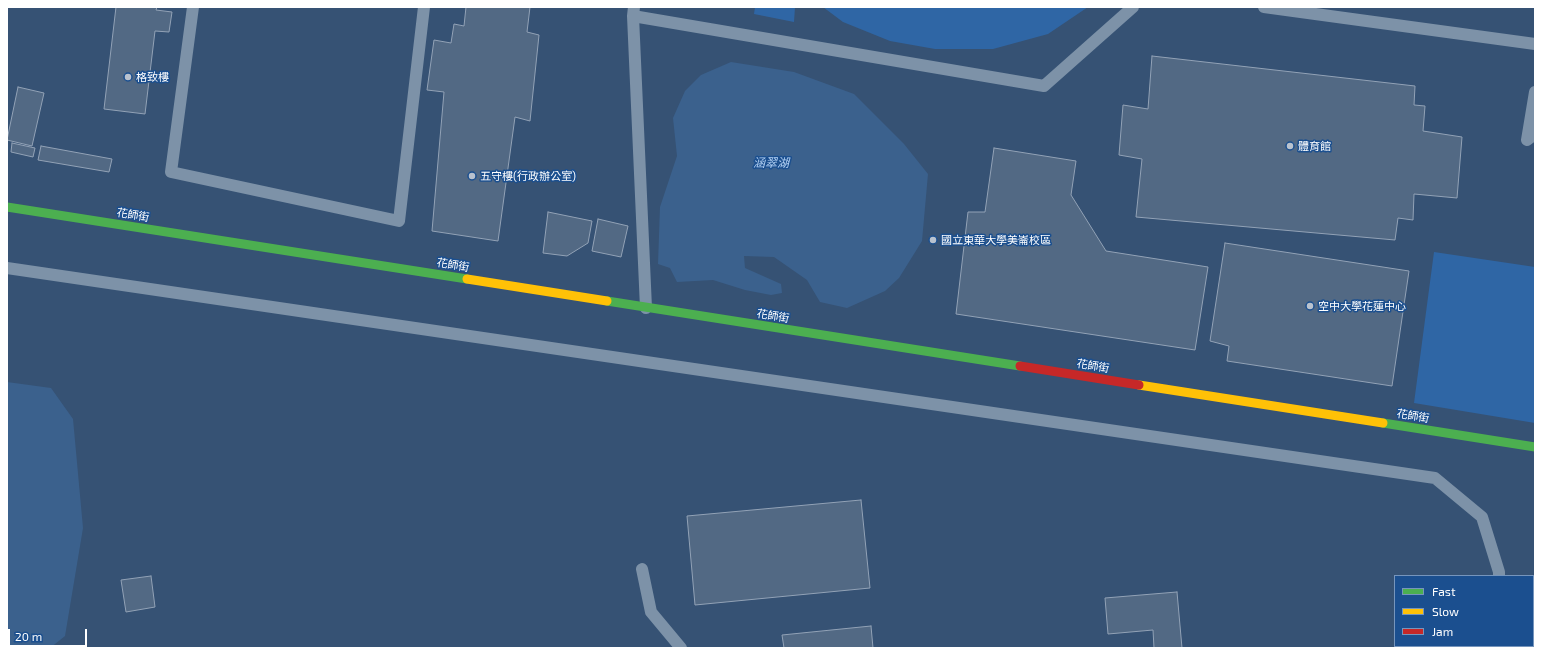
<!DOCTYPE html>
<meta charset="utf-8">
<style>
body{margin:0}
#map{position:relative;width:1542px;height:655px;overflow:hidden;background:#365274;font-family:"Exo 2",sans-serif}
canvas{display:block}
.frame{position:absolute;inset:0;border:8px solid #fff;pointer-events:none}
.legend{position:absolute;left:1394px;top:575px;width:140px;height:72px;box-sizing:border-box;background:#1b4f8f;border:1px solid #7695bc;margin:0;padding:5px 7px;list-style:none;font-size:12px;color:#fff}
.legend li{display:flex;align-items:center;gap:8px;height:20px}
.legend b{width:20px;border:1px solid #7695bc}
.scale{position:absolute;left:8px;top:629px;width:79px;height:18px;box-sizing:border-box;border:2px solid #fff;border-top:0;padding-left:5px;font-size:12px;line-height:14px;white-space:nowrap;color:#fff;-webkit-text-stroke:3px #1b4f8f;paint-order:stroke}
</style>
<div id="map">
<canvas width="1542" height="655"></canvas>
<div class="frame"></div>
<ul class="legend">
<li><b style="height:5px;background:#4caf50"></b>Fast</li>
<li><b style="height:5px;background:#ffc107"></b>Slow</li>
<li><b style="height:5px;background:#c62828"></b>Jam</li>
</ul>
<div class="scale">20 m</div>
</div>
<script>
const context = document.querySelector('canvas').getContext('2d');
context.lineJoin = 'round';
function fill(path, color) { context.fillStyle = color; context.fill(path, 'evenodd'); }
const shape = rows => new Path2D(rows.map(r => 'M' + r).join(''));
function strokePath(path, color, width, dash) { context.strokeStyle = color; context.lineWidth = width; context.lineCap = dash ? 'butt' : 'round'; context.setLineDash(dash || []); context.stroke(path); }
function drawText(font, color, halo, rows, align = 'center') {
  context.font = font + ' "Exo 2","Noto Sans TC",sans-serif'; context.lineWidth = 3; context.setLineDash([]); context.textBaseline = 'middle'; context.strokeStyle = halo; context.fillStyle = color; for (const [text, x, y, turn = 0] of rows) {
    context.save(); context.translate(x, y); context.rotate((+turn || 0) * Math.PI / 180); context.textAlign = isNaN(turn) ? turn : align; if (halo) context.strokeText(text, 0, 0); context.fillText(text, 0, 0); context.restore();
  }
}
fill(shape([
 [755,7,795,7,794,22,754,14],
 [823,7,1088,7,1048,34,993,49,935,49,890,41,843,22],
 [1434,252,1535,267,1535,423,1414,403]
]), '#2f66a5');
fill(shape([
 [731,62,794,72,854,94,904,144,928,174,922,241,899,278,885,291,847,308,820,302,807,280,774,257,744,256,745,268,781,284,782,293,771,295,745,290,713,280,677,282,670,268,658,264,660,207,677,156,673,118,685,91,701,75],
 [7,382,51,388,73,419,83,528,65,636,50,648,7,648]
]), '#3b618d');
const building = shape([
 [116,7,157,7,156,10,172,12,169,32,155,31,145,114,104,109,116,7],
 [466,7,530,7,527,32,539,35,530,121,515,117,498,241,432,231,444,92,427,90,434,40,451,43,454,24,464,26,466,7],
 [1152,56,1415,86,1414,105,1425,106,1423,131,1462,137,1457,198,1414,194,1413,220,1398,218,1395,240,1136,217,1142,159,1119,155,1123,105,1148,109,1152,56],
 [18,87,44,93,32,146,7,140,18,87],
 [12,143,35,148,33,157,11,152,12,143],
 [41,146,112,159,109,172,38,160,41,146],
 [994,148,1076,161,1071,195,1106,251,1208,267,1195,350,956,314,968,212,985,212,994,148],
 [548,212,592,221,588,243,567,256,543,253,548,212],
 [598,219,628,226,621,257,592,251,598,219],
 [1225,243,1409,271,1392,386,1227,361,1229,346,1210,341,1225,243],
 [861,500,870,588,695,605,687,516,861,500],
 [151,576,155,607,126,612,121,580,151,576],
 [1177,592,1182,648,1154,648,1153,630,1108,634,1105,598,1177,592],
 [871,626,873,648,784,648,782,635,871,626]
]);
fill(building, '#526984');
strokePath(building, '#92a2b6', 1);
strokePath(shape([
 [193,7,171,172,399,221,424,7],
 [634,7,633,16,1044,86,1133,7],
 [1264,7,1535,44],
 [633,16,646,308],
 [1535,92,1527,140,1535,134],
 [7,268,1435,478,1482,517,1499,572,1499,576],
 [642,569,651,612,681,648],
 [1486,648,1486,646]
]), '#7d92a8', 12);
strokePath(shape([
 [7,207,467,279],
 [607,301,1020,366],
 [1383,423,1535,447]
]), '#4caf50', 9);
strokePath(shape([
 [467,279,607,301],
 [1139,385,1383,423]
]), '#ffc107', 9);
strokePath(shape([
 [1020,366,1139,385]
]), '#c62828', 9);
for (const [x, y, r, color] of [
 [128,77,4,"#b9c2ce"],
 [1290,146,4,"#b9c2ce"],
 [472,176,4,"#b9c2ce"],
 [933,240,4,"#b9c2ce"],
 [1310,306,4,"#b9c2ce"]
]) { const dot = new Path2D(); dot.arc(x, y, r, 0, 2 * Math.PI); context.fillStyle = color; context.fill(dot); strokePath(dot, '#1b4f8f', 1.5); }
drawText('11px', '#fff', '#1b4f8f', [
 ["格致樓",136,77],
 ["體育館",1298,146],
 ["五守樓(行政辦公室)",480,176],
 ["國立東華大學美崙校區",941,240],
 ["空中大學花蓮中心",1318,306]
], 'left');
drawText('11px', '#fff', '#1b4f8f', [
 ["花師街",133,215,9],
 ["花師街",453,265,9],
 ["花師街",773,316,9],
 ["花師街",1093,366,9],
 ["花師街",1413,416,9]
]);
drawText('italic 12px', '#b5d3f5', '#1b4f8f', [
 ["涵翠湖",771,163]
]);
</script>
